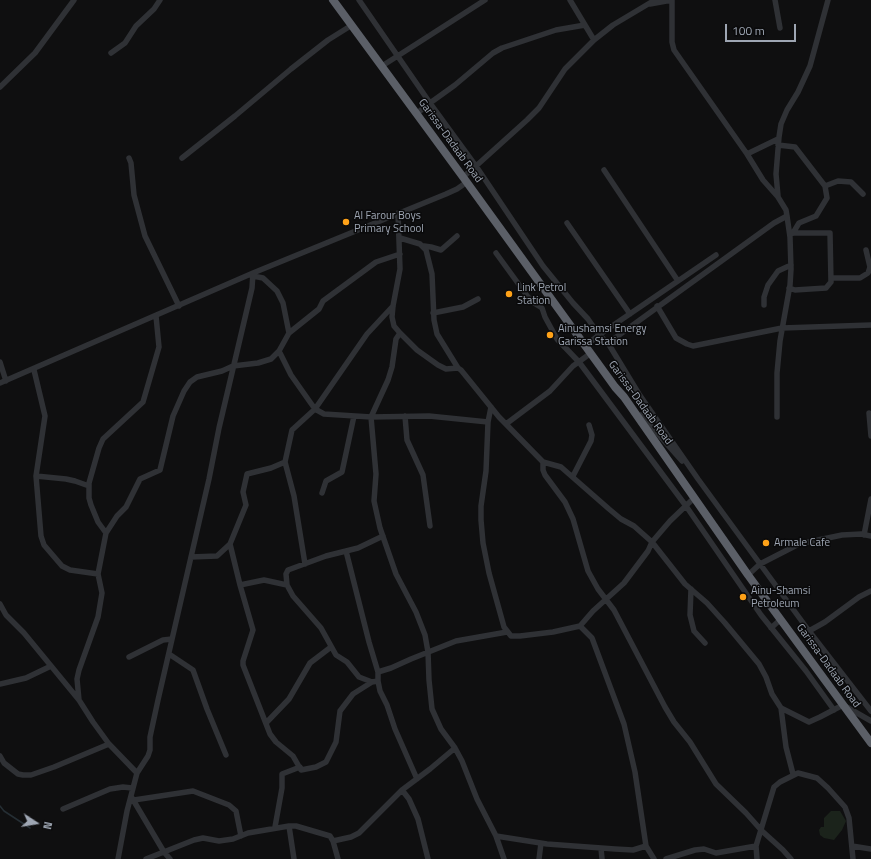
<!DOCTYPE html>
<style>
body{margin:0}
#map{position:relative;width:871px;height:859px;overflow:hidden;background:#0f0f10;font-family:"Titillium Web",sans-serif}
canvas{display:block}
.north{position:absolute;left:16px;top:803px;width:40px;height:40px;-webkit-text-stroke:3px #0a0a0b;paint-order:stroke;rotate:102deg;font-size:11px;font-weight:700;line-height:16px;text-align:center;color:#9ea6b3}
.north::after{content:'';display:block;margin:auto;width:14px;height:18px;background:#9ea6b3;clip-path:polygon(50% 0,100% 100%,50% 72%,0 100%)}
.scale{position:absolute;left:725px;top:24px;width:71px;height:18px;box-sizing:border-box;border:2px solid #9ea6b3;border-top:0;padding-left:5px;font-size:12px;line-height:14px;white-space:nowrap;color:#9ea6b3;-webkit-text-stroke:3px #0a0a0b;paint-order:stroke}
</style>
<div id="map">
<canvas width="871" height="859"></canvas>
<div class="north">N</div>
<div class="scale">100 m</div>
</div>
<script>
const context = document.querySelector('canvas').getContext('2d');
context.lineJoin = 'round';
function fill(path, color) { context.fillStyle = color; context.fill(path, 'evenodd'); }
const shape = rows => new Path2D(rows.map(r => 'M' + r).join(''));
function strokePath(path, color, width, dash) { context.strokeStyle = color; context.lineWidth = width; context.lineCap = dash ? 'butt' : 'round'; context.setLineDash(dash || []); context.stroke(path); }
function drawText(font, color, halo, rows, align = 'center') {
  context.font = font + ' "Titillium Web",sans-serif'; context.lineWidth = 3; context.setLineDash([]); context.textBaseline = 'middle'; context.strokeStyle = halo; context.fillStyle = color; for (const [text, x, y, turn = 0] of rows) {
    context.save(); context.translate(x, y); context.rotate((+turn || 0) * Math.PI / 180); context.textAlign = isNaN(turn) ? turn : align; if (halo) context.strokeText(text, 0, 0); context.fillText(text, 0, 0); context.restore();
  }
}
fill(shape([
 [831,811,840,811,846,821,842,830,834,840,824,838,820,835,819,830,821,827,824,827,824,818]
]), '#1b231b');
strokePath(shape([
 [0,806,4,811,30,828]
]), '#252e34', 1.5);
strokePath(shape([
 [359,0,430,103,476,166,543,266,573,303,588,319,599,335,608,343,639,394,698,479,809,631,871,711],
 [570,0,594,40],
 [672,0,672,42,674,50,747,154,763,180,778,197,786,210,787,216,790,237,791,269,790,285,780,341,777,373,777,417],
 [775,0,780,28],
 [650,4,672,0],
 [111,53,125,43,136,26,154,9,160,0],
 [382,66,485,0],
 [0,87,35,53,74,0],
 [416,114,430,103,455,85,493,53,502,48,556,30,585,25],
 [778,145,795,147,825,186,827,198,816,216,799,223,793,233],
 [747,154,778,139],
 [129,158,131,163,134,195,145,236,179,306],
 [182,158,235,116,291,69,328,40,352,25],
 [604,170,678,281],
 [463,177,476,166,527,120,539,108,565,69,594,40,613,25,655,0],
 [825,186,838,181,851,182,863,194],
 [778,196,776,174,779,137,781,124,787,110,798,92,810,66,828,0],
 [398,213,400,269,393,306,392,317,394,326,400,333,417,350,438,365,446,369,458,368],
 [567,223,630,314],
 [400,238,420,244,426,250,432,274,434,320,437,334,458,368,461,370,499,417,543,462,561,467,609,509,621,519,634,526,652,542,685,584,707,603,725,623,759,664,766,677,772,694,781,708,809,722,820,717,843,705,871,721],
 [424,246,431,247,441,250,457,236],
 [496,253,528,297,534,303,542,308,545,317,557,339,579,362,686,506,761,615,806,671,834,710],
 [253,276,263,278,277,291,283,303,289,333],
 [831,278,860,278,868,273,870,267,866,250],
 [789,288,795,290,826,288,831,282,830,233,790,233],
 [764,305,764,297,768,285,778,271,791,265],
 [657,306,676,338,687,344,693,346,782,328,871,325],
 [433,313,463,307,478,299],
 [400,333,396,339,392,367,388,380,371,417,376,474,374,501,380,528,396,574,416,612,425,635,428,652,429,680,432,709,441,729,455,748,462,761,477,799,496,836,504,859],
 [608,343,774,223,787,216],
 [585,346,599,335,716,255],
 [279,351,291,375,310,402,315,409,324,414,371,417,429,416,488,422],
 [0,362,6,381],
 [34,370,45,416,36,476,41,536,44,545,62,566,70,570,98,574],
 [0,383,253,273,446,194,457,189,467,182],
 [491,407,488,422,486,471,481,506,481,520,483,543,489,573,504,627,511,636,520,636,553,632,580,626,593,611,624,583,648,551,652,542,670,521,694,498],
 [869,413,871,436],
 [641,415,682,461],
 [405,416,407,440,423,475,430,526],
 [506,424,550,391,573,366,591,353],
 [285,462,294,496,305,564],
 [543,462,543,470,545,475,565,502,573,519,588,571,598,589,614,610,665,707,674,722,690,742,716,784,746,813,762,831,783,850,791,859],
 [36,476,66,479,75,481,89,486],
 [573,476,591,441,592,435,589,425],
 [322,493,326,481,342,472,354,416],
 [106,533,98,522,91,505,89,498,89,483,99,448,103,439,143,402,159,347,156,316],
 [864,535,871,499],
 [346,551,369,642,378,672,378,681,380,691,387,705,395,729,417,779],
 [191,557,217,556,230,544],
 [748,575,760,564,799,544,842,535,861,534,871,536],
 [240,585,264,580,287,585],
 [691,589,690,615,694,631,705,643],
 [0,604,6,615,24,633,79,700,93,722,109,744,137,773,127,811,118,859],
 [580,626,592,638,624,724,635,772,646,846,654,859],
 [771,628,781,619],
 [809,631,825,622,859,597,871,591],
 [169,654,193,670,207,709,226,755],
 [129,657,163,640,172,639],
 [378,672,391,668,411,659,456,641,507,632],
 [378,681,372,682,359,677,347,662,336,655,321,628,293,596,287,585,286,574,288,570,326,556,358,548,383,536],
 [372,682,353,694,340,711,336,742,326,762,316,767,301,770,293,756,276,742,270,734,243,665,243,661,253,630,240,585,230,544,246,505,243,492,247,474,271,468,285,462,292,430,315,409,367,334,393,306],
 [0,684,26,678,51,666],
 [79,700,77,679,79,670,98,617,102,593,98,574,106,533,117,516,126,507,140,479,160,470,173,416,184,391,190,382,197,377,222,371,233,366,258,363,271,359,279,351,289,333,319,309,323,301,376,262,400,254],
 [781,708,786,747,793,774],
 [266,723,289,699,310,663,331,647],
 [0,756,4,763,18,774,23,775,31,775,54,767,109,744],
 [137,773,148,756,150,750,150,737,158,700,209,479,219,428,252,288,253,273],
 [402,790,409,799,418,819,428,859],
 [132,798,164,852,170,859],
 [134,800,193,791,229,805,236,811,241,836],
 [63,809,110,789,123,787,132,788],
 [289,826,294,859],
 [275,827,282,788,282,774,300,767],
 [496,836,547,844,615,849,633,850,646,846],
 [333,841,351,837,359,833,402,790,430,769,455,748],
 [852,846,871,849],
 [601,848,602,859],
 [146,859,194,840,203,838,219,841,233,839,248,833,289,826,296,826,330,836,333,841,338,859],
 [539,859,541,843],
 [666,859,695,850,704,849,716,853,756,846],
 [757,859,756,846,774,787,780,782,798,773,817,778,828,788,845,807,849,818,853,859]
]), '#2f3135', 5.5);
strokePath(shape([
 [333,0,463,177,615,387,624,397,748,575,871,743]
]), '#5b5f67', 8);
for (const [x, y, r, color] of [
 [346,222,4,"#ffa218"],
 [509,294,4,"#ffa218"],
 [550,335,4,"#ffa218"],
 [766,543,4,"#ffa218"],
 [743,597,4,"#ffa218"]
]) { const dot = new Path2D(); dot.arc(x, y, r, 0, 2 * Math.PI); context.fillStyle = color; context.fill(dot); strokePath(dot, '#0a0a0b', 1.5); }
drawText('11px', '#9ea6b3', '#0a0a0b', [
 ["Garissa-Dadaab Road",450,141,54],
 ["Garissa-Dadaab Road",640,403,54],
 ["Garissa-Dadaab Road",828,666,54]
]);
drawText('11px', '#9ea6b3', '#0a0a0b', [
 ["Al Farour Boys",354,216],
 ["Primary School",354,229],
 ["Link Petrol",517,288],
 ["Station",517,301],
 ["Ainushamsi Energy",558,329],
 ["Garissa Station",558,342],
 ["Armale Cafe",774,543],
 ["Ainu-Shamsi",751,591],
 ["Petroleum",751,604]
], 'left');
</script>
